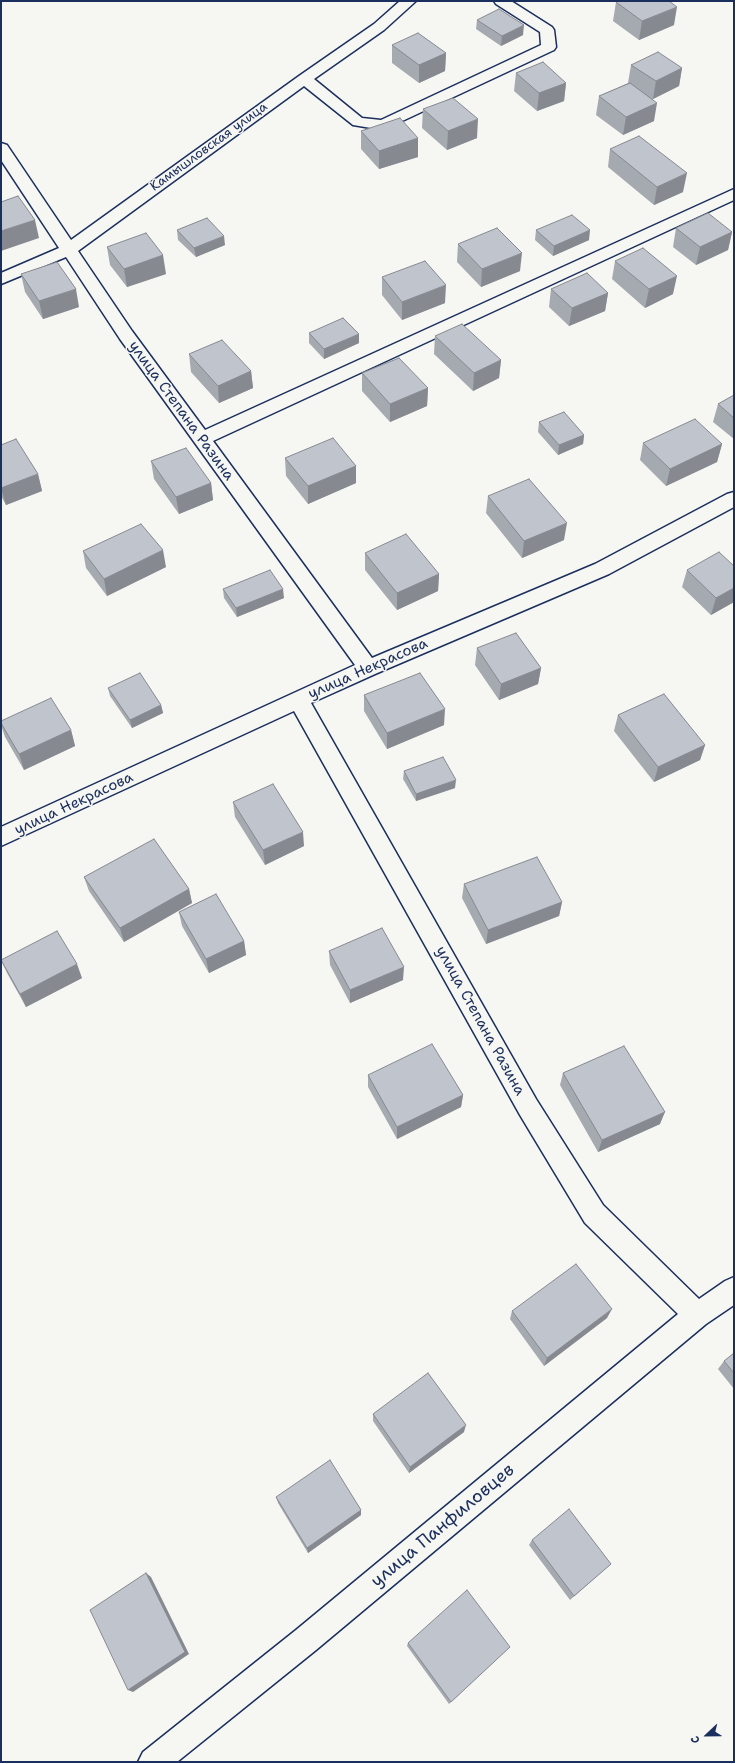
<!DOCTYPE html>
<meta charset="utf-8">
<style>
body{margin:0}
#map{position:relative;width:735px;height:1763px;overflow:hidden;background:#f6f6f2;font-family:"Shantell Sans",sans-serif}
canvas{display:block}
.frame{position:absolute;inset:0;border:2px solid #1b2f5e;pointer-events:none}
.north{position:absolute;left:687px;top:1715px;width:40px;height:40px;-webkit-text-stroke:3px #f6f6f2;paint-order:stroke;rotate:248deg;font-size:11px;font-weight:700;line-height:16px;text-align:center;color:#1b2f5e}
.north::after{content:'';display:block;margin:auto;width:14px;height:18px;background:#1b2f5e;clip-path:polygon(50% 0,100% 100%,50% 72%,0 100%)}
</style>
<div id="map">
<canvas width="735" height="1763"></canvas>
<div class="frame"></div>
<div class="north">С</div>
</div>
<script>
const context = document.querySelector('canvas').getContext('2d');
context.lineJoin = 'round';
const shape = rows => new Path2D(rows.map(r => 'M' + r).join(''));
function strokePath(path, color, width, dash) { context.strokeStyle = color; context.lineWidth = width; context.lineCap = dash ? 'butt' : 'round'; context.setLineDash(dash || []); context.stroke(path); }
function fill(path, color) { context.fillStyle = color; context.fill(path, 'evenodd'); }
function drawText(font, color, halo, rows, align = 'center') {
  context.font = font + ' "Shantell Sans",sans-serif'; context.lineWidth = 3; context.setLineDash([]); context.textBaseline = 'middle'; context.strokeStyle = halo; context.fillStyle = color; for (const [text, x, y, turn = 0] of rows) {
    context.save(); context.translate(x, y); context.rotate((+turn || 0) * Math.PI / 180); context.textAlign = isNaN(turn) ? turn : align; if (halo) context.strokeText(text, 0, 0); context.fillText(text, 0, 0); context.restore();
  }
}
const minor = shape([
 [400,1,416,1,384,30,314,79,362,118,381,120,541,45,540,32,496,4,494,1,511,1,552,27,554,30,556,47,554,50,383,130,353,125,304,86,78,251,132,331,205,430,734,189,734,200,213,441,372,658,595,564,727,494,734,492,734,507,609,574,375,674,311,703,536,1099,603,1205,699,1299,725,1281,734,1277,734,1305,706,1324,316,1650,177,1762,138,1762,143,1752,296,1630,678,1314,585,1223,520,1115,294,711,1,846,1,827,355,665,120,339,66,257,1,284,1,273,59,248,1,160,1,143,7,145,71,240,299,76,374,24,400,1]
]);
strokePath(minor, '#1b2f5e', 3);
fill(minor, '#f6f6f2');
fill(shape([
 [616,2,674,25,639,40,613,21],
 [477,20,523,35,501,46,476,29],
 [392,45,446,53,445,71,419,83,392,63],
 [631,65,682,68,679,86,653,99,654,121,623,135,596,115,599,96,628,83],
 [516,73,566,83,564,101,537,111,514,91],
 [423,109,477,138,447,150,422,128],
 [361,131,418,157,379,169,361,149],
 [610,149,683,192,654,205,608,167],
 [676,228,732,232,728,250,696,265,673,247],
 [177,230,225,245,196,257,178,240],
 [536,230,589,240,553,256,535,240],
 [458,244,520,271,481,287,457,262],
 [107,247,166,274,127,287,110,265],
 [615,261,673,294,645,308,612,279],
 [21,274,79,307,43,319,25,292],
 [382,277,445,303,402,320,382,295],
 [551,289,608,293,605,311,569,326,549,307],
 [309,333,359,343,324,359,309,343],
 [435,336,501,360,499,378,473,391,434,354],
 [189,354,251,371,253,388,219,403,191,372],
 [362,373,428,388,427,406,390,422,362,391],
 [734,395,734,439,713,422,718,404],
 [539,422,584,435,583,444,558,455,538,432],
 [643,443,722,444,717,462,666,486,640,460],
 [1,445,38,474,42,491,6,505,1,496],
 [285,458,356,466,356,483,308,504,286,476],
 [151,461,211,483,213,500,179,514,154,479],
 [488,496,564,540,522,558,486,513],
 [83,551,166,567,107,596,86,568],
 [365,553,439,574,438,591,397,610,365,570],
 [734,566,734,602,711,615,682,587,687,570],
 [223,589,284,598,237,617,224,598],
 [477,648,541,668,538,684,499,700,475,665],
 [108,688,161,705,163,713,132,728,110,696],
 [364,695,444,725,387,749,364,711],
 [618,715,705,745,700,760,654,782,614,731],
 [1,721,71,730,75,746,24,770,5,737,1,725],
 [404,771,455,788,416,801,403,779],
 [233,802,304,846,265,865,235,817],
 [84,877,189,889,192,903,124,942,89,891],
 [464,884,562,902,559,916,486,944,462,898],
 [179,912,244,941,246,955,209,973,182,926],
 [329,951,403,980,350,1003,330,965],
 [1,960,82,978,26,1007,7,973],
 [563,1073,660,1124,598,1152,560,1085],
 [368,1075,463,1095,461,1107,397,1139,368,1087],
 [512,1311,607,1318,544,1366,510,1319],
 [734,1353,734,1389,718,1369,724,1361],
 [373,1414,464,1432,409,1473,373,1421],
 [276,1497,361,1515,308,1553,278,1503],
 [532,1540,611,1564,570,1600,529,1545],
 [408,1643,510,1647,449,1704,407,1646]
]), '#a5a9b0');
fill(shape([
 [677,7,674,25,639,40,642,21],
 [524,25,523,35,501,46,502,36],
 [446,53,445,71,419,83,419,65],
 [682,68,679,86,653,99,656,81],
 [566,83,564,101,537,111,539,93],
 [657,103,654,121,623,135,626,117],
 [478,119,477,138,447,150,448,131],
 [418,138,418,157,379,169,379,151],
 [687,173,683,192,654,205,657,187],
 [35,220,39,238,1,251,1,231],
 [590,230,589,240,553,256,554,246],
 [732,232,728,250,696,265,700,247],
 [224,236,225,245,196,257,194,248],
 [522,253,520,271,481,287,482,269],
 [163,255,166,274,127,287,124,269],
 [677,276,673,294,645,308,649,289],
 [446,285,445,303,402,320,402,302],
 [76,289,79,307,43,319,39,301],
 [608,293,605,311,569,326,572,308],
 [359,334,359,343,324,359,324,349],
 [501,360,499,378,473,391,474,373],
 [251,371,253,388,219,403,218,386],
 [428,388,427,406,390,422,390,404],
 [584,435,583,444,558,455,559,445],
 [722,444,717,462,666,486,670,469],
 [356,466,356,483,308,504,308,486],
 [38,474,42,491,6,505,1,488],
 [211,483,213,500,179,514,176,497],
 [567,523,564,540,522,558,524,541],
 [163,550,166,567,107,596,104,579],
 [439,574,438,591,397,610,397,593],
 [734,588,734,602,711,615,716,598],
 [283,589,284,598,237,617,236,608],
 [541,668,538,684,499,700,501,684],
 [161,705,163,713,132,728,130,720],
 [445,709,444,725,387,749,387,733],
 [71,730,75,746,24,770,19,754],
 [705,745,700,760,654,782,658,767],
 [456,780,455,788,416,801,416,794],
 [303,832,304,846,265,865,263,850],
 [189,889,192,903,124,942,120,928],
 [562,902,559,916,486,944,488,930],
 [244,941,246,955,209,973,206,959],
 [77,964,82,978,26,1007,20,994],
 [404,967,403,980,350,1003,350,990],
 [463,1095,461,1107,397,1139,397,1127],
 [665,1112,660,1124,598,1152,602,1140],
 [612,1309,607,1318,544,1366,547,1358],
 [466,1425,464,1432,409,1473,410,1467],
 [361,1510,361,1515,308,1553,307,1548],
 [146,1573,151,1577,189,1654,133,1692,128,1690]
]), '#868990');
const building = shape([
 [619,1,669,1,677,7,642,21,616,2,619,1],
 [499,9,524,25,502,36,477,20,499,9],
 [418,33,446,53,419,65,392,45,418,33],
 [658,52,682,68,656,81,631,65,658,52],
 [543,62,566,83,539,93,516,73,543,62],
 [630,83,657,103,626,117,599,96,630,83],
 [453,98,478,119,448,131,423,109,453,98],
 [400,118,418,138,379,151,361,131,400,118],
 [639,136,687,173,657,187,610,149,639,136],
 [18,196,35,220,1,231,1,202,18,196],
 [708,213,732,232,700,247,676,228,708,213],
 [572,215,590,230,554,246,536,230,572,215],
 [207,218,224,236,194,248,177,230,207,218],
 [497,228,522,253,482,269,458,244,497,228],
 [146,233,163,255,124,269,107,247,146,233],
 [643,248,677,276,649,289,615,261,643,248],
 [425,261,446,285,402,302,382,277,425,261],
 [57,262,76,289,39,301,21,274,57,262],
 [587,273,608,293,572,308,551,289,587,273],
 [343,318,359,334,324,349,309,333,343,318],
 [462,324,501,360,474,373,435,336,462,324],
 [222,340,251,371,218,386,189,354,222,340],
 [399,358,428,388,390,404,362,373,399,358],
 [734,395,734,418,718,404,734,395],
 [564,412,584,435,559,445,539,422,564,412],
 [695,419,722,444,670,469,643,443,695,419],
 [333,438,356,466,308,486,285,458,333,438],
 [16,439,38,474,1,488,1,445,16,439],
 [186,448,211,483,176,497,151,461,186,448],
 [529,479,567,523,524,541,488,496,529,479],
 [141,524,163,550,104,579,83,551,141,524],
 [406,534,439,574,397,593,365,553,406,534],
 [719,552,734,566,734,588,716,598,687,570,719,552],
 [270,570,283,589,236,608,223,589,270,570],
 [516,633,541,668,501,684,477,648,516,633],
 [140,673,161,705,130,720,108,688,140,673],
 [420,673,445,709,387,733,364,695,420,673],
 [664,694,705,745,658,767,618,715,664,694],
 [51,698,71,730,19,754,1,723,1,721,51,698],
 [443,757,456,780,416,794,404,771,443,757],
 [273,784,303,832,263,850,233,802,273,784],
 [154,839,189,889,120,928,84,877,154,839],
 [537,857,562,902,488,930,464,884,537,857],
 [216,894,244,941,206,959,179,912,216,894],
 [382,928,404,967,350,990,329,951,382,928],
 [57,931,77,964,20,994,1,960,57,931],
 [432,1044,463,1095,397,1127,368,1075,432,1044],
 [624,1046,665,1112,602,1140,563,1073,624,1046],
 [576,1264,612,1309,547,1358,512,1311,576,1264],
 [734,1353,734,1373,724,1361,734,1353],
 [428,1373,466,1425,410,1467,373,1414,428,1373],
 [330,1460,361,1510,307,1548,276,1497,330,1460],
 [569,1509,611,1564,574,1596,532,1540,569,1509],
 [146,1573,185,1652,128,1690,90,1610,146,1573],
 [467,1590,510,1647,451,1702,408,1643,467,1590]
]);
fill(building, '#c0c4cd');
strokePath(building, '#868990', 1);
drawText('13px', '#1b2f5e', '#f6f6f2', [
 ["Камышловская улица",209,147,-36]
]);
drawText('15px', '#1b2f5e', '#f6f6f2', [
 ["улица Степана Разина",181,411,54],
 ["улица Некрасова",368,669,-24],
 ["улица Некрасова",74,804,-25],
 ["улица Степана Разина",480,1021,61]
]);
drawText('18px', '#1b2f5e', '#f6f6f2', [
 ["улица Панфиловцев",443,1526,-40]
]);
</script>
